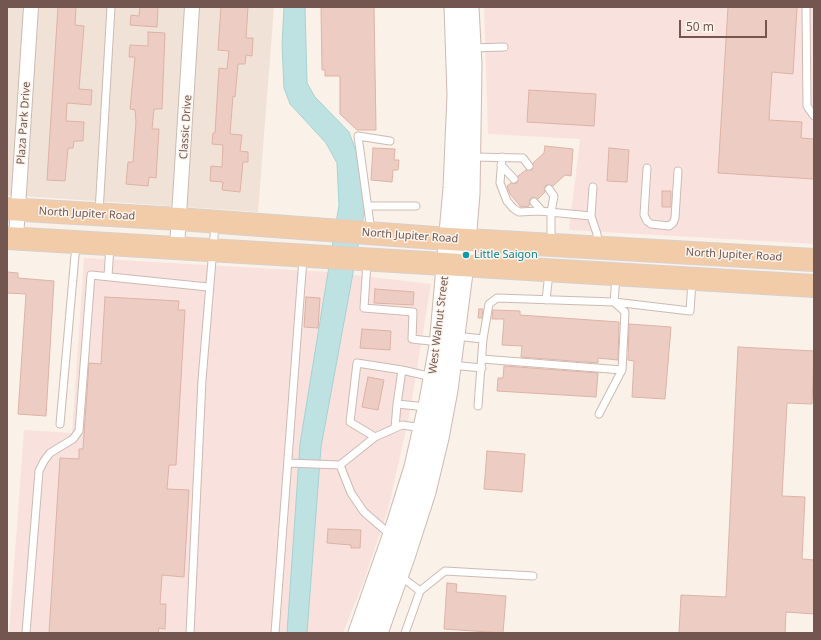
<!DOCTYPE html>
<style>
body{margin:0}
#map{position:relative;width:821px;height:640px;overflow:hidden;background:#faf1e8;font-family:"Noto Sans",sans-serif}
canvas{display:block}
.frame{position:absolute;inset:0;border:8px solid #72564f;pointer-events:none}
.scale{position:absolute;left:679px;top:20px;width:88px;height:18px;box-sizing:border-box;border:2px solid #72564f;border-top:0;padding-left:5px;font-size:12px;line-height:14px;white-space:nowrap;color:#72564f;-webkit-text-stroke:3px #fdf5ee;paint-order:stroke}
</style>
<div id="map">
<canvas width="821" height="640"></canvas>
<div class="frame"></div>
<div class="scale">50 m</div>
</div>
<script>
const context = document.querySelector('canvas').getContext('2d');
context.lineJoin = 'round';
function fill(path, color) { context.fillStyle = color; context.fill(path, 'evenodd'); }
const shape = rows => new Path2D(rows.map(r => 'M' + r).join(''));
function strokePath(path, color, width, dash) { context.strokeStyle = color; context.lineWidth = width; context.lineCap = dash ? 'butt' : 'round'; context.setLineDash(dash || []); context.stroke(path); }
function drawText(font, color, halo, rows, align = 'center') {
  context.font = font + ' "Noto Sans",sans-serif'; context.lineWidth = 3; context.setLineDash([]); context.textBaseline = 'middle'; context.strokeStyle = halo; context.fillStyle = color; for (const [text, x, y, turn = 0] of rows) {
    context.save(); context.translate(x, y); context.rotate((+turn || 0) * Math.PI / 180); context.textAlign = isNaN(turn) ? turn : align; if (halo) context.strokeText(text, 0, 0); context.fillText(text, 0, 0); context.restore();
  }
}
fill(shape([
 [7,7,274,7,258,212,7,195]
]), '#f1e2d7');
fill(shape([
 [484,7,814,7,814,244,569,230,580,139,488,134],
 [84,258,328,272,431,284,410,411,389,506,364,581,343,633,9,633,24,430,72,433]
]), '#f9e2dd');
const water = shape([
 [284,7,305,7,307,83,315,97,349,132,356,151,365,208,321,447,307,633,287,633,300,444,339,205,337,163,326,143,290,104,284,88,282,45,284,7]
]);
fill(water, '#bee2e2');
strokePath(water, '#a6d2d3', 1);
const building = shape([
 [58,7,76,7,75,25,84,26,79,89,92,90,91,105,67,103,66,121,84,122,83,141,74,141,73,148,68,148,65,181,47,180,58,7],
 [140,7,158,7,157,27,130,25,131,15,139,16,140,7],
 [221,7,248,7,246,38,253,38,252,56,246,55,245,64,238,64,235,97,233,96,230,134,242,135,240,151,248,152,248,162,243,162,240,192,222,190,223,182,210,181,211,166,222,167,223,145,212,144,213,133,215,133,219,68,227,69,229,51,218,50,221,7],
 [321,7,374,7,376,130,357,130,340,114,340,76,325,76,325,70,322,70,321,7],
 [728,7,797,7,793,74,772,72,769,120,802,122,801,138,814,139,814,179,718,173,728,7],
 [148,32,165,33,162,109,154,109,152,129,159,129,156,178,149,177,148,186,126,184,128,162,133,162,136,122,135,110,130,109,135,57,129,57,130,45,148,46,148,32],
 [529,90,596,94,594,126,527,122,529,90],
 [545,146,573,149,571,176,565,175,553,186,546,185,544,189,545,192,538,199,533,197,530,199,529,206,521,207,510,194,507,186,511,183,517,183,518,176,526,170,532,170,533,163,544,153,545,146],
 [373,148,395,149,394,160,399,160,398,170,393,170,392,182,371,180,373,148],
 [609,148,629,150,627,182,607,181,609,148],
 [662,191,671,191,671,207,662,207,662,191],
 [7,272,18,273,18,278,54,281,46,416,18,414,26,294,7,293,7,272],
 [375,289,414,292,413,305,374,303,375,289],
 [105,297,179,301,178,310,185,310,176,465,169,465,167,489,189,490,184,577,162,575,160,604,166,604,165,629,159,628,158,633,49,633,60,458,79,459,79,449,83,449,89,363,101,364,105,297],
 [306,297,320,298,318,328,304,327,306,297],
 [479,309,483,309,482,318,478,318,479,309],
 [493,310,520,311,520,315,619,322,618,360,598,358,598,363,521,357,522,346,502,345,504,319,492,319,493,310],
 [629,324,671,327,665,399,632,397,634,361,628,360,629,324],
 [362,329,391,331,390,350,360,348,362,329],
 [738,347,814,351,812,404,787,403,782,496,805,497,802,559,814,560,814,614,786,612,785,633,679,633,681,595,726,597,738,347],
 [504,366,598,373,596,397,497,391,498,378,503,378,504,366],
 [368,377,384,380,378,410,362,407,368,377],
 [487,451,525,454,522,492,484,489,487,451],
 [328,529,361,530,360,548,351,548,351,545,327,543,328,529],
 [447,583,457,584,456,592,506,596,503,633,444,629,447,583]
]);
fill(building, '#edcdc3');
strokePath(building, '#deb2a5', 1);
const lane = shape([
 [806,7,807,106,814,116],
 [471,48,504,47],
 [472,157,523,158,529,166],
 [502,157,500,183,507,201,513,208,519,212,539,211,591,216],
 [501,165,514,179],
 [647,168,644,215,647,221,651,224,669,226,673,223,675,218,678,171],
 [593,187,591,216,597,234,598,245],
 [549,189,554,196,551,212,551,242],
 [534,202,542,211],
 [368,206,416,206],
 [99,212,111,7],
 [371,231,358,136,390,141],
 [367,262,364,308,413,312,412,339,439,342],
 [108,276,110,246],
 [546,300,549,273],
 [455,336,483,339],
 [482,359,622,370],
 [451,365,482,368],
 [478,406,483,339,489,304,497,298,614,302,690,311,692,281],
 [427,407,397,404,402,370,432,377],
 [599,414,622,370,625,312,614,302,616,277],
 [60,424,76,244],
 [395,428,397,404],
 [375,437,350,422,357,363,402,370],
 [288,463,340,465,375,437,402,425,423,428],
 [340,465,351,493,364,512,385,530,392,533],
 [399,575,420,591],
 [26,633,39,471,44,461,50,453,73,439,79,431,91,275,208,287],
 [190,633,202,380,215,224],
 [275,633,303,258],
 [405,633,420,591,445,571,533,576]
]);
const street = shape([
 [16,238,31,7],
 [177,247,192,7]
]);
const secondary = shape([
 [358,633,394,531,414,467,429,401,439,346,453,188,457,95,454,7],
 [378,633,405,557,426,492,439,438,448,390,464,265,470,194,472,65,469,7]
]);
const primary = shape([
 [7,209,179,219,449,239,814,260],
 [7,238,814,286]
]);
strokePath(lane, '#cdbab2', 9);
strokePath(street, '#cdbab2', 16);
strokePath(secondary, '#cfb9b0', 21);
strokePath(primary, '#d8d0ce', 24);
strokePath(lane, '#fff', 7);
strokePath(street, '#fff', 14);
strokePath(secondary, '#fff', 19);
strokePath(primary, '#f2cca8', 22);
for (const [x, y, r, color] of [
 [466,255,4,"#0f9aa8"]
]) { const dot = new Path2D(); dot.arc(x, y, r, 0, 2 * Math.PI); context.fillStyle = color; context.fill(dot); strokePath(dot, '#fdf5ee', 1.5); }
drawText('11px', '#72564f', '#fdf5ee', [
 ["Plaza Park Drive",24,123,-86],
 ["Classic Drive",186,127,-86],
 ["North Jupiter Road",87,214,3],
 ["North Jupiter Road",410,236,4],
 ["North Jupiter Road",734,255,3],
 ["West Walnut Street",439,325,-83]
]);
drawText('11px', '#0d838f', '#fdf5ee', [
 ["Little Saigon",474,255]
], 'left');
</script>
